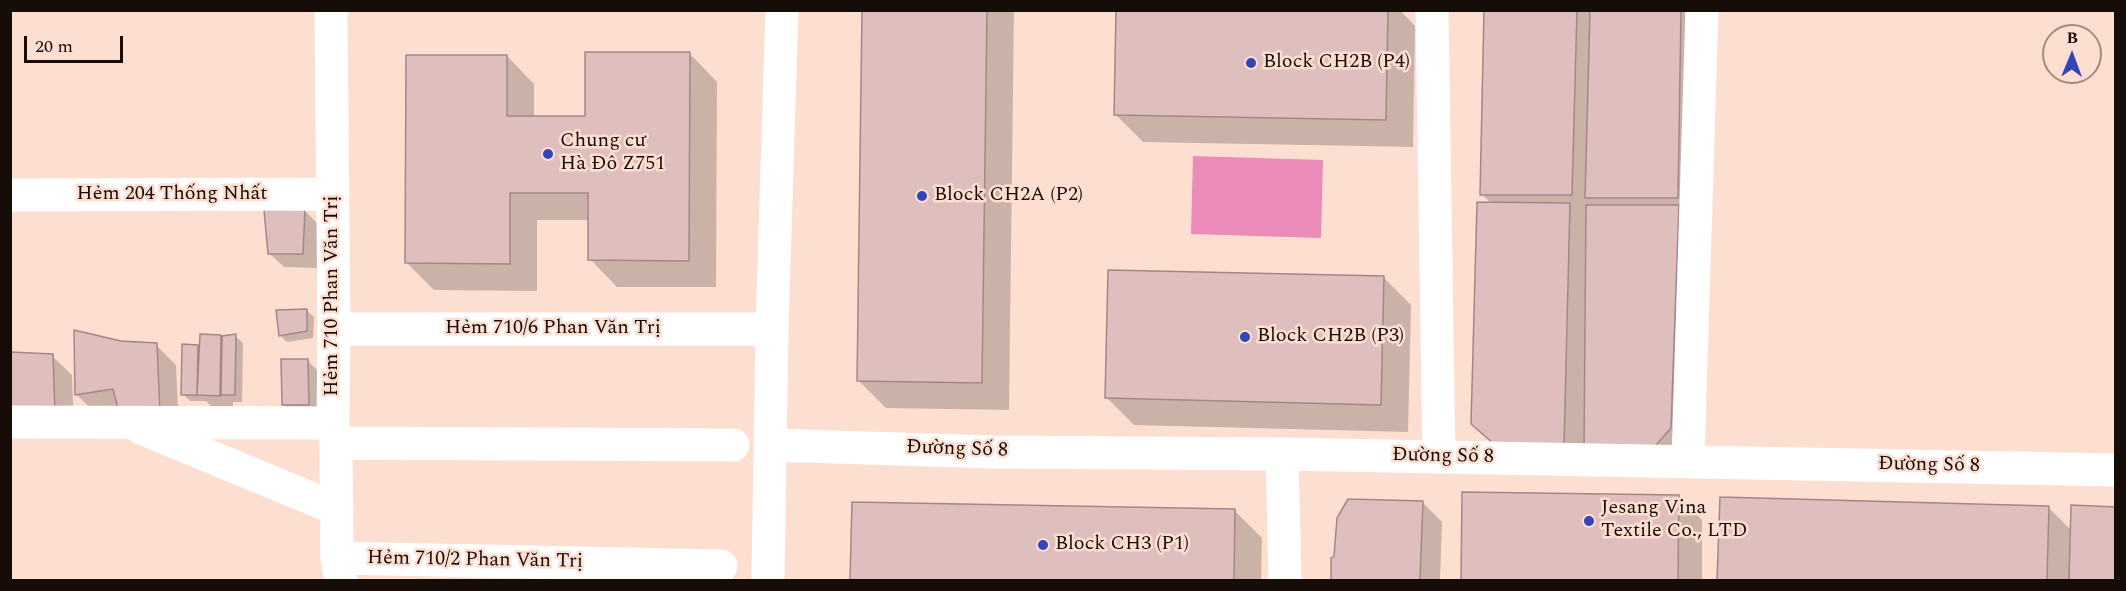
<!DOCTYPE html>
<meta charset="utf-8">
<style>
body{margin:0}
#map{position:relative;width:2126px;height:591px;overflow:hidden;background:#fddfd2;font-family:Spectral,serif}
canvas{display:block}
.frame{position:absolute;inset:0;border:12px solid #160c08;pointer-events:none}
.north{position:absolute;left:2042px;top:24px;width:60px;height:60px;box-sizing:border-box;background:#fddfd2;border:2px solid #a18b81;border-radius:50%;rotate:1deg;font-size:16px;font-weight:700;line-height:24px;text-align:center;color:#160c08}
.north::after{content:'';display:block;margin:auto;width:21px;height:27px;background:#3246b7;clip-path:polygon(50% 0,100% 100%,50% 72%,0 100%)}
.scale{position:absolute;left:24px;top:36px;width:99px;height:27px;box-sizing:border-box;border:3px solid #160c08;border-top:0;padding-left:8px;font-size:18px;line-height:21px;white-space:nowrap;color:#160c08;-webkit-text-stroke:4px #fddfd2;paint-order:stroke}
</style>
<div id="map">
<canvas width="2126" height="591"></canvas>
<div class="frame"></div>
<div class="north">B</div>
<div class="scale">20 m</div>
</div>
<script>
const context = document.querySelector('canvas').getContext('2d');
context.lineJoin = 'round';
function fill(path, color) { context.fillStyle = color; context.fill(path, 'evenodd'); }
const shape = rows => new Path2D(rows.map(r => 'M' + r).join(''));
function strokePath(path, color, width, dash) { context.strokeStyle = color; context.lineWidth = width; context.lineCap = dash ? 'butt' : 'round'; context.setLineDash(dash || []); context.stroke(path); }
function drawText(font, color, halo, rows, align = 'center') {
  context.font = font + ' Spectral,serif'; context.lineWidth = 5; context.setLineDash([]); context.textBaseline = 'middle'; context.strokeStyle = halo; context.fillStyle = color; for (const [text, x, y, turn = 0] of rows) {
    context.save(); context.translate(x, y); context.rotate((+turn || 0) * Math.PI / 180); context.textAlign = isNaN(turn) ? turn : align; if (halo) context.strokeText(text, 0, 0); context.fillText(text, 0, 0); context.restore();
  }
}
fill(shape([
 [1193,156,1323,160,1321,238,1191,234]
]), '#eb8bb9');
fill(shape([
 [863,10,1014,10,1009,410,886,408,859,381],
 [1117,10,1400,10,1415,26,1413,147,1143,142,1115,114],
 [1486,10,1692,10,1694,451,1497,447,1473,423,1491,204,1482,194],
 [690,54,717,82,716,287,617,287,590,259,590,220,537,220,537,291,434,290,407,263,507,56,534,84,534,117,586,117],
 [305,211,319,225,317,268,284,267,269,253],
 [1383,277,1411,305,1408,432,1134,425,1107,398],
 [306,310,314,317,313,338,287,342,280,335],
 [220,336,224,340,235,336,243,343,242,402,233,402,233,410,213,408,206,401,190,401,183,394,197,346,201,350],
 [121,343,156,345,176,365,179,432,96,414,76,394],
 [52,356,72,375,74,433,10,429],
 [307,360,321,374,322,419,298,419,283,405],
 [1463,493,1679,496,1702,520,1702,580,1462,580],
 [1722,499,2049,508,2072,531,2116,508,2116,580,1719,580],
 [1422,502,1442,522,1440,580,1332,580,1333,559],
 [853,504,1234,510,1262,538,1261,580,852,580]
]), '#0003');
const building = shape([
 [862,10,987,10,982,383,857,381,862,10],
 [1116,10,1388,10,1386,120,1114,115,1116,10],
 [1484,10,1577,10,1572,195,1480,195,1484,10],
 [1590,10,1681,10,1678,198,1585,198,1590,10],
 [585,52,690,52,689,261,588,260,588,193,510,193,510,264,405,263,406,55,507,55,507,116,585,116,585,52],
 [1477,202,1570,203,1564,446,1495,445,1471,424,1477,202],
 [1586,205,1679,205,1671,428,1649,453,1584,448,1586,205],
 [305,209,303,254,268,254,264,210,305,209],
 [1108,270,1384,276,1381,405,1105,398,1108,270],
 [307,309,307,331,279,336,276,310,307,309],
 [74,330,121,341,157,343,160,413,118,409,113,389,75,395,74,330],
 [200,334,221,335,220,396,197,395,200,334],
 [236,334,235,395,221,395,222,336,236,334],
 [182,344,198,345,197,395,181,395,182,344],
 [10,352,53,354,55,414,10,412,10,352],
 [281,359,308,359,309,405,282,405,281,359],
 [1462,492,1679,495,1678,580,1461,580,1462,492],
 [1720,497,2049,506,2047,580,1717,580,1720,497],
 [1348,499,1423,501,1420,580,1331,580,1331,558,1334,556,1337,518,1348,499],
 [852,502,1235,509,1234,580,850,580,852,502],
 [2071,505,2116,507,2116,580,2069,580,2071,505]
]);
fill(building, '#dfbebe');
strokePath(building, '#a48686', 1.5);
strokePath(shape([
 [331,10,334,329,333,423,336,443,337,558,341,580],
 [1432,10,1439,457],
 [10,195,333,194],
 [334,329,772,329],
 [10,422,333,423],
 [141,428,337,509],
 [336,443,733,445],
 [771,445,993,452,1282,454,2116,470],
 [1282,454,1285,580],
 [1688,461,1702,10],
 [337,558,721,566],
 [768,580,772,329,782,10]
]), '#fff', 33);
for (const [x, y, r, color] of [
 [1251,63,6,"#3246b7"],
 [548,154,6,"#3246b7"],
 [922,196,6,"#3246b7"],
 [1245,337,6,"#3246b7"],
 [1589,521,6,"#3246b7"],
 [1043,545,6,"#3246b7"]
]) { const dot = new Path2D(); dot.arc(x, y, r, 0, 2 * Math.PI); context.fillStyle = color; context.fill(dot); strokePath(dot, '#fddfd2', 2); }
drawText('20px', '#160c08', '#fddfd2', [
 ["Block CH2B (P4)",1263,63],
 ["Chung cư",560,142],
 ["Hà Đô Z751",560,165],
 ["Block CH2A (P2)",934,196],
 ["Block CH2B (P3)",1257,337],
 ["Jesang Vina",1601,509],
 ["Textile Co., LTD",1601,532],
 ["Block CH3 (P1)",1055,545]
], 'left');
drawText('20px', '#160c08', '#fddfd2', [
 ["Hẻm 204 Thống Nhất",172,195],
 ["Hẻm 710 Phan Văn Trị",333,296,-90],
 ["Hẻm 710/6 Phan Văn Trị",553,329],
 ["Đường Số 8",957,450,2],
 ["Đường Số 8",1443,457,1],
 ["Đường Số 8",1929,466,1],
 ["Hẻm 710/2 Phan Văn Trị",475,561,1]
]);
</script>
